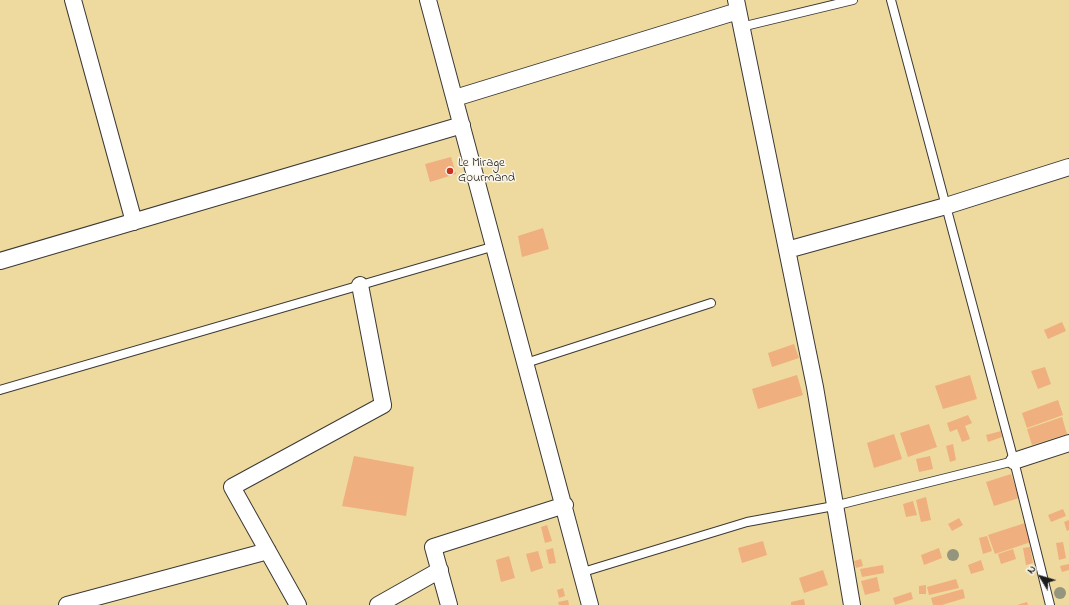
<!DOCTYPE html>
<style>
body{margin:0}
#map{position:relative;width:1069px;height:605px;overflow:hidden;background:#f4dec3;font-family:"Indie Flower",sans-serif}
canvas{display:block}
.north{position:absolute;left:1021px;top:557px;width:40px;height:40px;-webkit-text-stroke:3px #fbf7ec;paint-order:stroke;rotate:308deg;font-size:11px;font-weight:700;line-height:16px;text-align:center;color:#1c1c1c}
.north::after{content:'';display:block;margin:auto;width:14px;height:18px;background:#1c1c1c;clip-path:polygon(50% 0,100% 100%,50% 72%,0 100%)}
</style>
<div id="map">
<canvas width="1069" height="605"></canvas>
<div class="north">N</div>
</div>
<script>
const context = document.querySelector('canvas').getContext('2d');
context.lineJoin = 'round';
function fill(path, color) { context.fillStyle = color; context.fill(path, 'evenodd'); }
const shape = rows => new Path2D(rows.map(r => 'M' + r).join(''));
function strokePath(path, color, width, dash) { context.strokeStyle = color; context.lineWidth = width; context.lineCap = dash ? 'butt' : 'round'; context.setLineDash(dash || []); context.stroke(path); }
function drawText(font, color, halo, rows, align = 'center') {
  context.font = font + ' "Indie Flower",sans-serif'; context.lineWidth = 3; context.setLineDash([]); context.textBaseline = 'middle'; context.strokeStyle = halo; context.fillStyle = color; for (const [text, x, y, turn = 0] of rows) {
    context.save(); context.translate(x, y); context.rotate((+turn || 0) * Math.PI / 180); context.textAlign = isNaN(turn) ? turn : align; if (halo) context.strokeText(text, 0, 0); context.fillText(text, 0, 0); context.restore();
  }
}
fill(shape([
 [0,0,1069,0,1069,605,0,605]
]), '#eeda9e');
fill(shape([
 [451,157,456,174,430,182,425,164],
 [543,228,549,249,522,257,518,236],
 [1062,322,1066,331,1048,339,1044,330],
 [794,344,799,358,772,367,768,353],
 [1045,367,1051,384,1038,389,1031,371],
 [797,375,803,395,758,409,752,389],
 [970,375,977,399,943,409,935,386],
 [1058,400,1063,415,1027,428,1022,413],
 [968,415,972,423,965,426,970,439,962,442,957,429,950,432,947,423],
 [1062,417,1067,434,1032,445,1027,429],
 [929,424,937,447,908,457,900,433],
 [1001,431,1002,437,988,442,986,435],
 [894,434,902,459,874,468,867,443],
 [953,444,956,460,950,462,946,446],
 [354,456,414,467,406,516,342,506],
 [930,456,933,469,919,472,916,459],
 [1011,474,1019,498,994,506,986,482],
 [926,497,931,520,921,522,916,500],
 [913,501,917,515,906,517,903,504],
 [1063,509,1066,516,1051,522,1048,515],
 [959,518,963,525,952,531,948,524],
 [1069,520,1069,530,1067,531,1064,522],
 [1025,523,1031,542,995,554,988,535],
 [547,525,552,541,545,543,541,527],
 [987,536,992,551,983,554,979,538],
 [763,541,767,555,742,563,738,548],
 [1063,542,1066,558,1059,560,1056,543],
 [1030,547,1033,563,1026,565,1023,548],
 [553,548,556,563,549,564,546,550],
 [939,548,942,558,924,565,921,555],
 [1013,549,1016,559,1001,564,998,554],
 [538,551,543,568,531,572,526,554],
 [509,556,515,578,501,582,496,560],
 [861,559,863,566,856,568,854,561],
 [981,560,984,570,971,574,968,565],
 [1069,564,1069,570,1062,572,1060,566],
 [883,565,884,573,862,577,860,569],
 [823,570,828,585,804,593,799,578],
 [877,577,880,591,865,595,861,581],
 [956,579,959,588,929,595,927,587],
 [926,585,926,594,919,594,919,586],
 [563,588,565,596,559,598,557,590],
 [963,589,965,598,942,605,933,605,931,598],
 [911,592,913,599,895,605,893,598],
 [804,599,805,605,791,605,791,602],
 [568,600,569,605,559,605,558,602],
 [1027,602,1028,605,1017,605]
]), '#efaf7f');
const service = shape([
 [891,0,1014,461,1050,605],
 [741,27,853,0],
 [526,363,711,303],
 [0,390,495,246],
 [583,572,747,522,834,506,1014,461]
]);
const minor = shape([
 [73,0,134,222],
 [428,0,590,605],
 [736,0,815,387,852,605],
 [455,98,738,11],
 [787,250,946,206,1069,167],
 [0,261,462,125],
 [1014,461,1069,443],
 [67,605,268,551],
 [298,605,232,487,383,405,360,285],
 [378,605,440,570],
 [449,605,433,547,565,505]
]);
strokePath(service, '#3c3935', 10);
strokePath(minor, '#3c3935', 18);
strokePath(service, '#fff', 8);
strokePath(minor, '#fff', 16);
context.fillStyle = '#93967d';
for (const [x, y] of [
 [953,555],
 [1060,593]
]) { context.beginPath(); context.arc(x, y, 6, 0, 2 * Math.PI); context.fill(); }
for (const [x, y, r, color] of [
 [450,171,4,"#c8321e"]
]) { const dot = new Path2D(); dot.arc(x, y, r, 0, 2 * Math.PI); context.fillStyle = color; context.fill(dot); strokePath(dot, '#fbf7ec', 1.5); }
drawText('13px', '#1c1c1c', '#fbf7ec', [
 ["Le Mirage",458,164],
 ["Gourmand",458,179]
], 'left');
</script>
